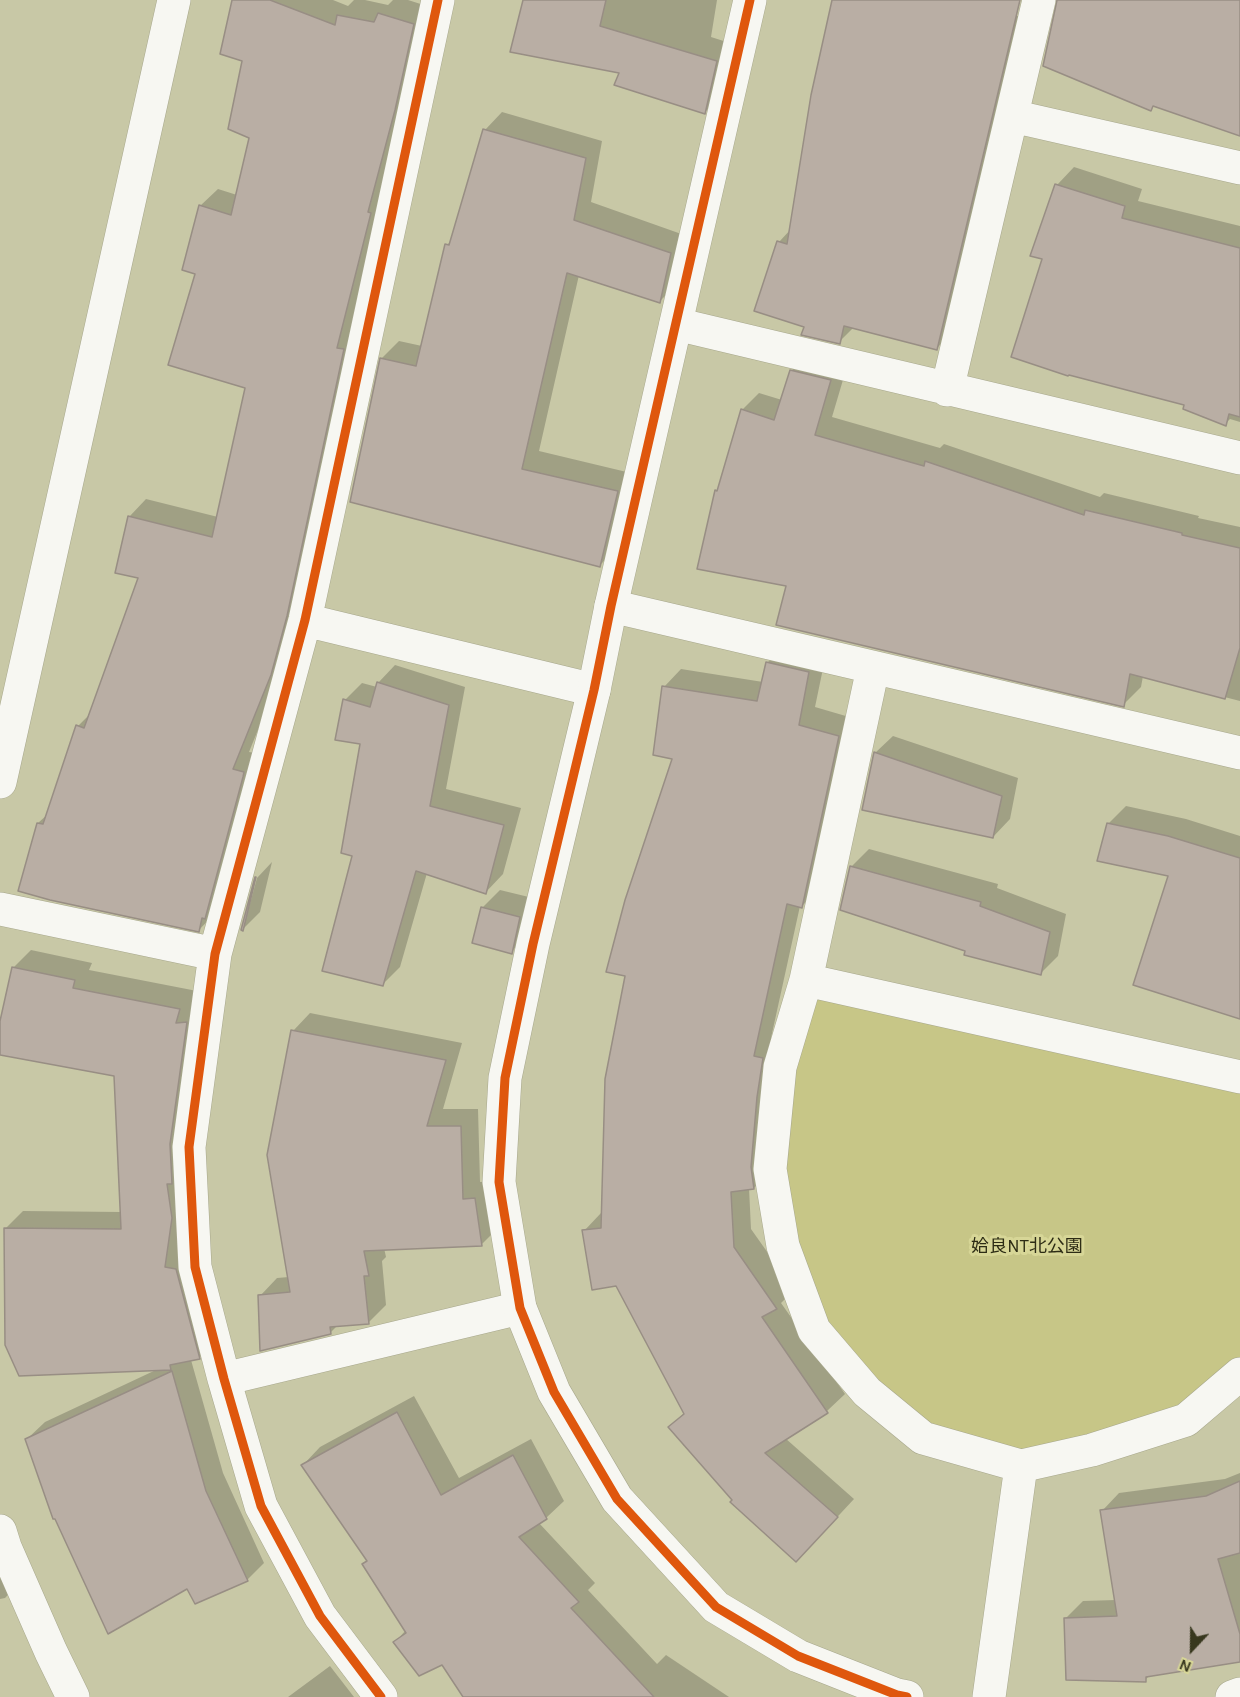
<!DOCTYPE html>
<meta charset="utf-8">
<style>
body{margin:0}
#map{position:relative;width:1240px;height:1697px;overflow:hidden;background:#c8c8a6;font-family:Karla,sans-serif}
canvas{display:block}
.north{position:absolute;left:1162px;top:1619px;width:60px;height:60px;-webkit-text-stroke:4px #d7d697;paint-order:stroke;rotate:202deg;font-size:16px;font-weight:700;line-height:24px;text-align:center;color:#38381e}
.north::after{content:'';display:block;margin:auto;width:21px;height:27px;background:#38381e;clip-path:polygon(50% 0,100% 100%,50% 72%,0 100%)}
</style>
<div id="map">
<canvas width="1240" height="1697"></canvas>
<div class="north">N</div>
</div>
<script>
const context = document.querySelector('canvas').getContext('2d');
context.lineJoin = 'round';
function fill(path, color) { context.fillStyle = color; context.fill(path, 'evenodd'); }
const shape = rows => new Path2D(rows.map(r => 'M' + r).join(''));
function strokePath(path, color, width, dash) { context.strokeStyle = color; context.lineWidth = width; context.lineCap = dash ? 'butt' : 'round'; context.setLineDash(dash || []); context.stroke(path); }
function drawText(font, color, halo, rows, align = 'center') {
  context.font = font + ' Karla,"Noto Sans JP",sans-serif'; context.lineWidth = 6; context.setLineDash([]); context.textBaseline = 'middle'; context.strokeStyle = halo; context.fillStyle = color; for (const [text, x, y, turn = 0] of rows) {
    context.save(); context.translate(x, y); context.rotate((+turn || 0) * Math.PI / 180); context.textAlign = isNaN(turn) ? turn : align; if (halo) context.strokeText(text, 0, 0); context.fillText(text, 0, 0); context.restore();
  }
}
fill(shape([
 [806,980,1240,1077,1240,1374,1186,1420,1021,1466,923,1438,814,1330,770,1169]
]), '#c7c687');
fill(shape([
 [233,0,333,0,348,6,354,0,365,0,388,5,393,0,408,0,430,7,288,656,249,752,261,754,216,912,199,930,38,823,48,814,78,726,91,713,140,577,129,517,146,499,218,517,247,387,197,273,200,206,218,189,237,195,251,137,243,60],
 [524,0,717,0,711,37,733,44,722,95,704,113,621,72],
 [844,0,962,0,1028,19,954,331,937,348,854,327,839,342,806,326,779,242,791,229],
 [502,112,602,141,591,202,687,236,677,284,660,301,579,275,539,451,635,474,617,548,600,565,382,358,399,341,422,346,447,245,452,240,485,130],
 [1074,167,1142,189,1138,201,1240,226,1240,422,1230,419,1225,424,1186,403,1044,258,1057,185],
 [809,354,848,363,832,417,940,448,944,444,1100,497,1104,493,1199,516,1198,518,1240,527,1240,701,1143,676,1141,687,1123,705,788,585,716,491,719,489,742,410,759,393,782,400,791,371],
 [785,645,826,654,815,707,856,719,819,889,802,906,800,906,771,1038,780,1041,771,1170,754,1188,749,1188,751,1229,794,1290,781,1303,845,1394,827,1411,785,1438,854,1499,814,1542,734,1500,670,1427,685,1412,617,1284,584,1231,601,1213,674,757,664,687,681,669,763,682,768,662],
 [395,665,465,687,446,789,521,808,503,874,486,892,427,873,400,967,383,984,354,855,362,743,345,700,362,683,377,687,378,683],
 [893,736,1018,778,1010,819,993,837,875,753],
 [1126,806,1186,819,1240,836,1240,1017,1170,875,1109,823],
 [869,849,998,884,997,888,1066,914,1058,956,1040,974,967,950,851,867],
 [272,862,260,912,243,929,257,878],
 [500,890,537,899,529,934,511,952,474,942,483,907],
 [31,950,92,963,89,970,197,991,187,1126,216,1341,199,1358,191,1360,223,1473,264,1563,247,1580,187,1586,27,1439,45,1422,158,1369,5,1229,23,1211,121,1212,116,1075,0,1053,0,1028,14,967],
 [310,1013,462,1043,443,1109,478,1109,480,1182,492,1181,499,1227,481,1245,384,1248,386,1257,382,1261,386,1305,368,1323,338,1325,330,1333,260,1296,277,1278,289,1277,293,1031],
 [414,1396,459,1478,531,1439,564,1501,546,1518,539,1523,595,1583,588,1590,657,1664,666,1655,729,1697,465,1697,442,1663,395,1642,406,1630,368,1560,303,1465,320,1447],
 [1240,1473,1240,1661,1151,1674,1145,1680,1065,1619,1083,1601,1116,1600,1102,1511,1119,1493,1225,1479],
 [0,1529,22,1580,5,1598,0,1599],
 [330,1666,354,1697,288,1697]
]), '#0003');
const building = shape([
 [232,0,270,0,335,25,337,15,374,22,378,13,414,24,395,110,368,212,371,213,337,348,344,349,287,616,271,675,233,769,244,772,243,777,205,919,202,918,199,932,50,900,18,891,37,823,43,824,76,725,84,728,138,578,115,573,128,516,212,537,245,388,168,365,195,274,182,270,199,205,231,215,249,138,228,129,242,61,220,54,232,0],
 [523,0,606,0,600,26,717,61,705,114,614,85,619,73,510,52,523,0],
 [832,0,1020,0,937,350,844,326,840,344,801,335,804,327,754,311,777,241,787,244,811,95,832,0],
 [1057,0,1240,0,1240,136,1153,106,1151,111,1043,66,1057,0],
 [483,129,586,158,574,220,671,253,660,303,567,273,522,469,618,491,600,567,350,502,380,358,416,366,445,244,449,245,483,129],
 [1055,184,1125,206,1122,218,1240,248,1240,417,1229,414,1226,426,1183,409,1184,405,1069,375,1068,376,1011,357,1042,259,1030,256,1055,184],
 [790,370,831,380,815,435,924,466,925,461,1084,515,1085,510,1182,533,1182,535,1240,548,1240,648,1225,699,1130,674,1124,707,776,625,786,586,697,569,715,490,717,491,741,409,774,420,790,370],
 [766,662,809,672,799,725,839,736,802,908,787,904,754,1056,763,1058,757,1097,751,1167,754,1189,731,1192,734,1247,777,1309,762,1317,828,1413,765,1453,838,1517,796,1562,730,1502,732,1500,668,1427,684,1414,616,1286,592,1290,582,1230,601,1228,605,1079,625,976,606,972,625,900,672,759,653,755,662,686,757,701,766,662],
 [377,682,449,705,430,806,504,825,486,894,416,871,383,986,322,971,352,856,341,853,360,744,335,740,343,699,370,707,377,682],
 [874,752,1002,796,993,838,862,810,874,752],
 [1107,823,1168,836,1240,858,1240,1019,1133,985,1168,876,1097,861,1107,823],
 [850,866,981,902,980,906,1050,932,1041,975,964,955,965,951,840,910,850,866],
 [255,877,256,877,243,931,241,930,255,877],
 [481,907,520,917,512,954,472,943,481,907],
 [12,967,75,980,73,988,180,1009,176,1023,187,1022,170,1144,172,1184,167,1184,172,1218,165,1267,176,1269,200,1359,170,1365,171,1370,19,1376,5,1345,4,1228,121,1229,114,1076,0,1055,0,1021,12,967],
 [291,1030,446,1060,427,1126,461,1126,463,1199,475,1198,482,1246,364,1251,369,1276,364,1276,369,1324,330,1327,331,1334,260,1351,258,1295,290,1292,267,1155,291,1030],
 [172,1371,206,1491,248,1581,195,1604,187,1589,108,1634,55,1519,53,1519,25,1439,172,1371],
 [397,1412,441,1495,513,1455,547,1519,519,1537,579,1602,571,1608,654,1697,463,1697,442,1665,419,1676,393,1642,406,1633,362,1564,367,1561,301,1465,397,1412],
 [1240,1481,1240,1553,1218,1559,1240,1634,1240,1662,1146,1677,1146,1682,1066,1680,1064,1618,1117,1616,1100,1510,1206,1496,1240,1481]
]);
fill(building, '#b9aea4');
strokePath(building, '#988e84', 1.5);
const street = shape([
 [1012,116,1240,168],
 [676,324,1240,458],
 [947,390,1039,0],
 [611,606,1240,753],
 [305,620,594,690],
 [873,668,806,980,780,1067,770,1169,783,1246,814,1330,867,1392,923,1438,1021,1466,1092,1450,1186,1420,1240,1374],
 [0,782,174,0],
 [0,909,215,954],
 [806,980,1240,1077],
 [224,1379,520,1308],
 [0,1531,5,1547,51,1652,73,1697],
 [381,1697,320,1616,261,1506,224,1379,195,1267,189,1147,215,954,305,620,438,0],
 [989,1697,1021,1466]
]);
const secondary = shape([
 [750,0,611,606,594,690,533,944,505,1078,499,1182,520,1308,554,1392,617,1499,716,1607,798,1656,897,1695,907,1697],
 [1232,1697,1240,1694]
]);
strokePath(street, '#a7a78c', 34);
strokePath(secondary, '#a7a78c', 34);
strokePath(street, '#f7f7f2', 33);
strokePath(secondary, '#f7f7f2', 33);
strokePath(shape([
 [750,0,611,606,594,690,533,944,505,1078,499,1182,520,1308,554,1392,617,1499,716,1607,798,1656,897,1695,907,1697],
 [381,1697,320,1616,261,1506,224,1379,195,1267,189,1147,215,954,305,620,438,0]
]), '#df570d', 9);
drawText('18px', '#2d2c15', '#d7d697', [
 ["姶良NT北公園",1027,1247]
]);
</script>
